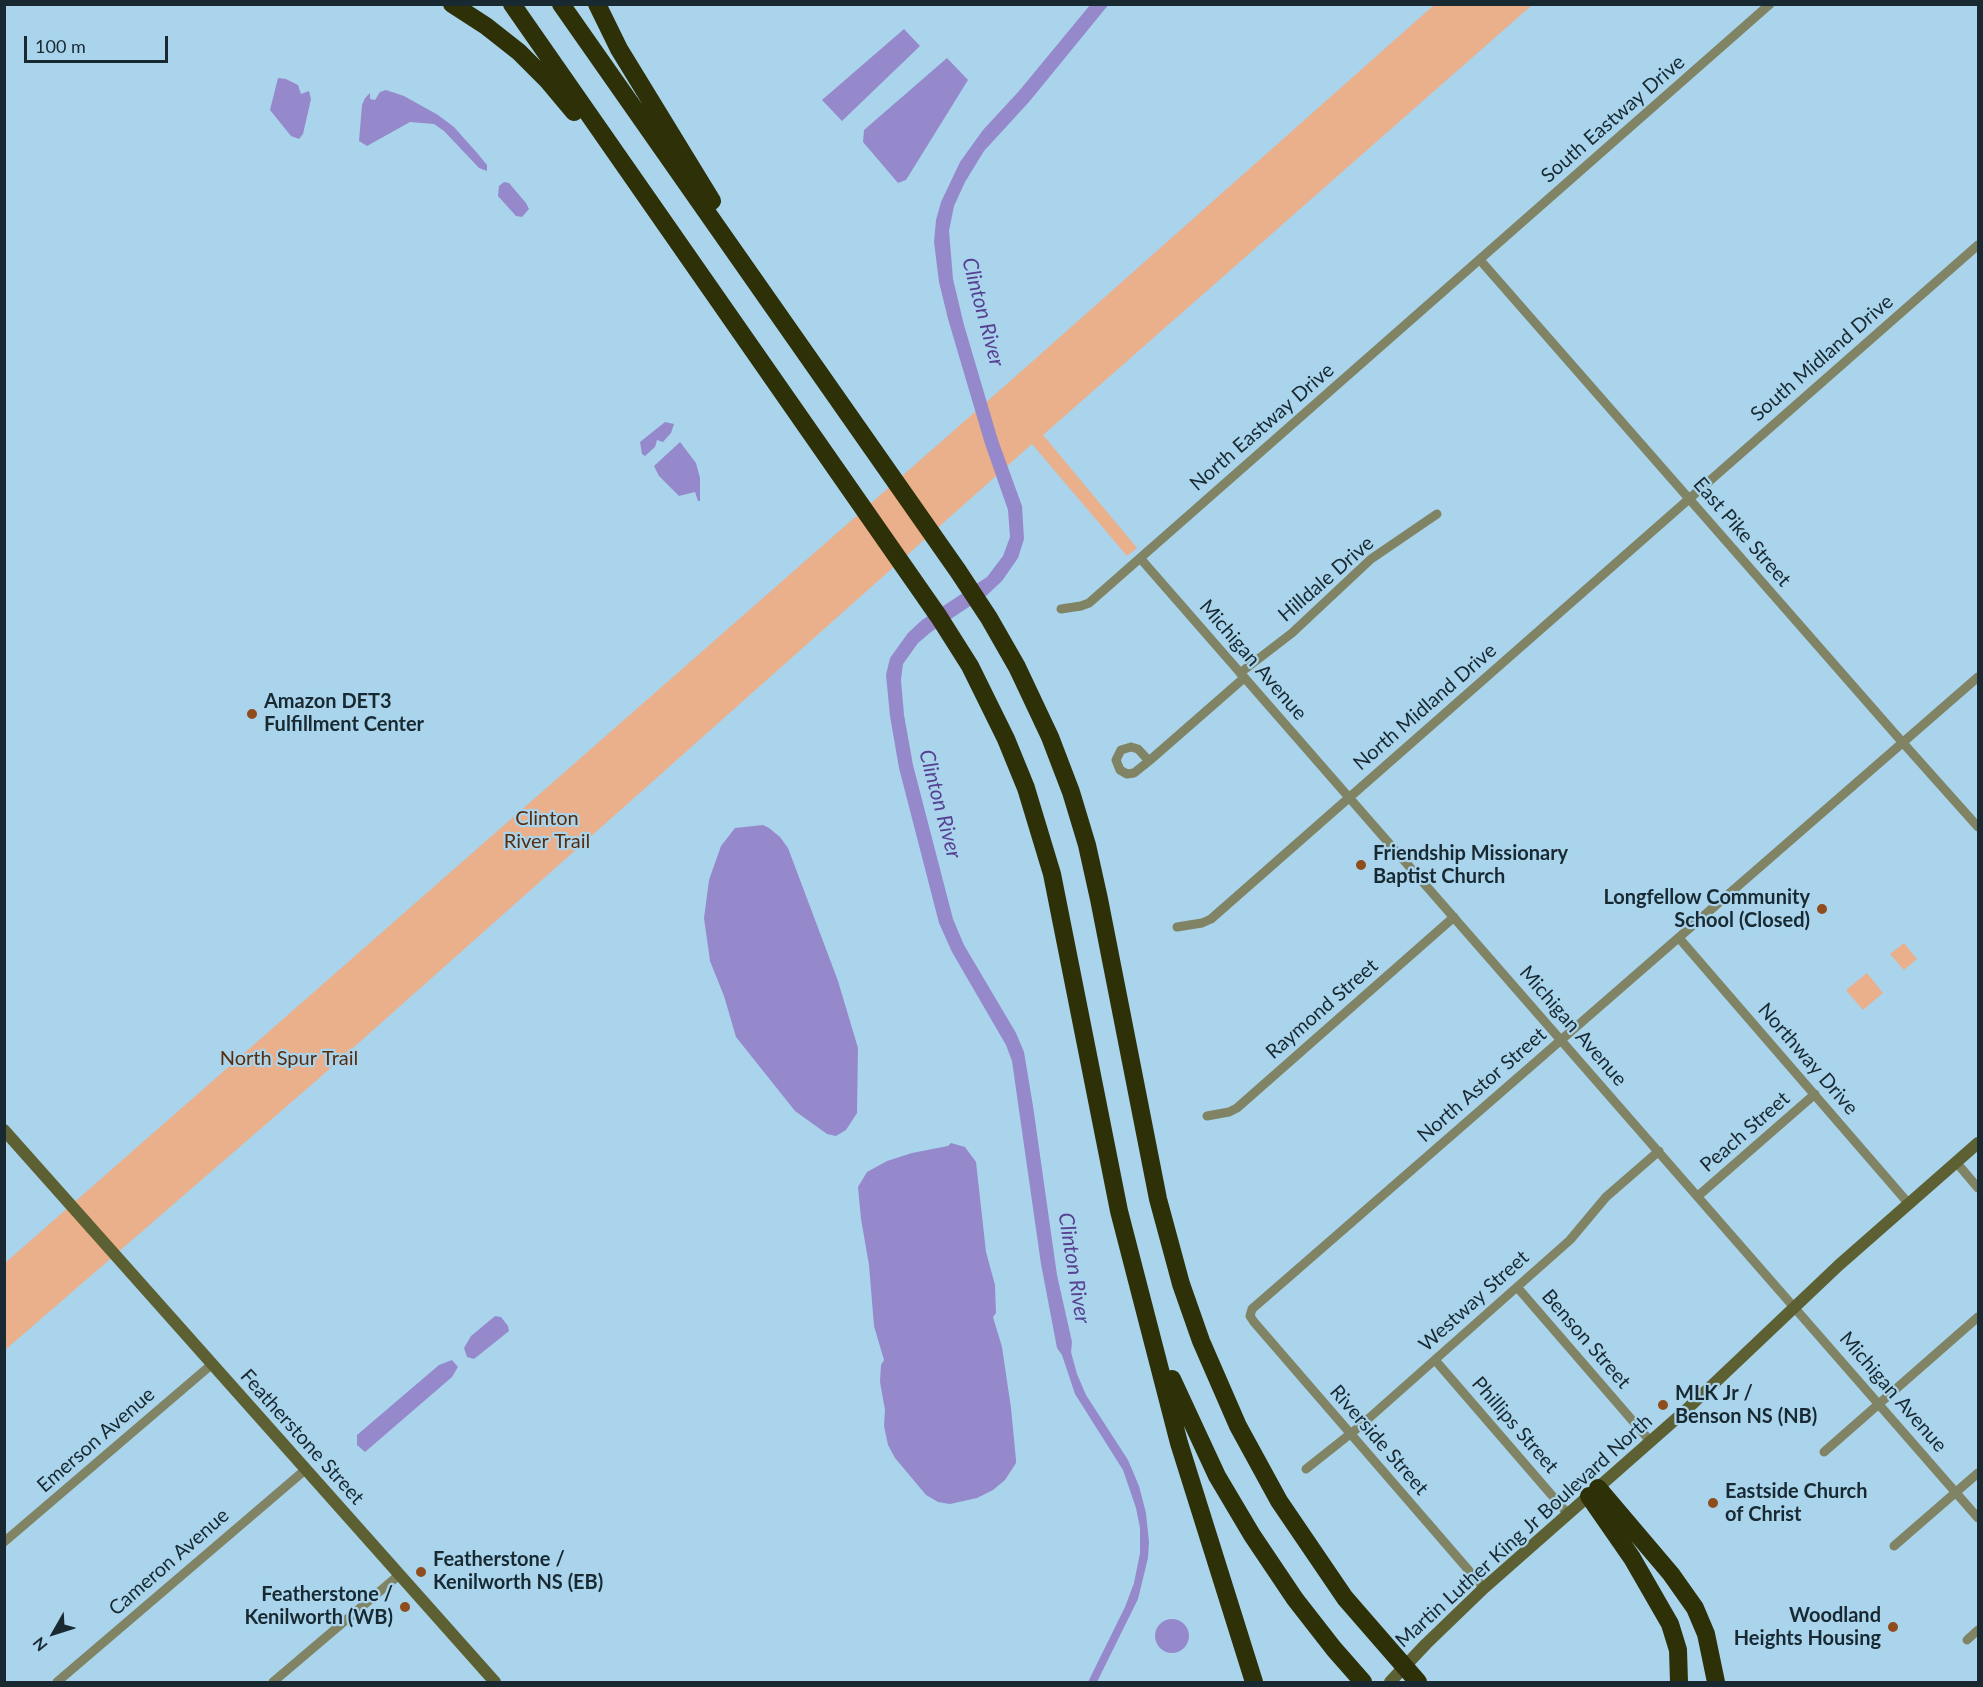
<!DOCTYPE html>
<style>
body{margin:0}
#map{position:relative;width:1983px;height:1687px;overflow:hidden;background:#a9d4ec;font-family:Lato,sans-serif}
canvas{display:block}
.frame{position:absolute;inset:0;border:6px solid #182932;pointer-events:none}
.north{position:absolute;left:24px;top:1603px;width:60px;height:60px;-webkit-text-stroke:4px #a9d4ec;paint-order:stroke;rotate:231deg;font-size:16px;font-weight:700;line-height:24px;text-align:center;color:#182932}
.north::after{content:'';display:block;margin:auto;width:21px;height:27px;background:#182932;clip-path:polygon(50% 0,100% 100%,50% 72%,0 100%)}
.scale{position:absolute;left:24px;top:36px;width:144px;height:27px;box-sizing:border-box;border:3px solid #182932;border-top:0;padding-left:8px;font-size:18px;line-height:21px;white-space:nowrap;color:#182932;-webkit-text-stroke:4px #a9d4ec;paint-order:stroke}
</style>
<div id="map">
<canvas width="1983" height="1687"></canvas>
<div class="frame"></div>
<div class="north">N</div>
<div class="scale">100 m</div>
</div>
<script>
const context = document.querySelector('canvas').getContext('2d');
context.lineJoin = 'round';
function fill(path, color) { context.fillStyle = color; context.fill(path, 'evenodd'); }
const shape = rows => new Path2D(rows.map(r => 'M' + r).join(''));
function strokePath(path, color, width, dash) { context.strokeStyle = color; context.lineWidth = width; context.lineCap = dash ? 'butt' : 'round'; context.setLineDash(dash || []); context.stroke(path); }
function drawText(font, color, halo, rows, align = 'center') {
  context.font = font + ' Lato,sans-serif'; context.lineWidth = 4.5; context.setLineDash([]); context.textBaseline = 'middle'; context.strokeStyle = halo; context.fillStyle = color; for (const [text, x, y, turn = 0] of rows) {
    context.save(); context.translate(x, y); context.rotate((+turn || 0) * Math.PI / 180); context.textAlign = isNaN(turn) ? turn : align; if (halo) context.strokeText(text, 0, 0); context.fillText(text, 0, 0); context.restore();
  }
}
fill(shape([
 [1434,5,1532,5,1043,435,1137,548,1127,556,1032,444,317,1080,5,1350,5,1263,1008,383],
 [1904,943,1917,959,1904,970,1890,954],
 [1867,973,1883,993,1863,1010,1846,990]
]), '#eaaf8b');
fill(shape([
 [1109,4,1029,102,984,151,965,182,954,206,949,231,953,279,964,325,998,440,1022,506,1024,539,1018,558,1002,581,987,595,931,632,918,643,903,664,901,680,904,715,913,765,953,919,964,945,1016,1033,1024,1052,1033,1106,1057,1275,1072,1342,1071,1352,1077,1374,1086,1395,1128,1460,1139,1486,1146,1513,1149,1542,1148,1558,1138,1599,1097,1682,1088,1682,1125,1607,1134,1583,1140,1553,1140,1528,1136,1508,1123,1470,1075,1394,1062,1355,1057,1348,1041,1264,1012,1061,1006,1045,952,952,939,923,899,768,890,716,886,675,890,658,908,633,922,620,987,577,1003,556,1010,537,1008,510,985,444,948,319,939,282,934,242,936,220,941,202,960,162,983,130,1019,91,1090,5],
 [904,29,920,46,842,121,822,100],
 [947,58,968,80,906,180,898,183,863,142,864,130],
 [278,78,286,79,298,85,301,94,309,91,311,99,303,134,299,139,291,136,270,110],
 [386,90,404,96,438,115,454,127,478,154,487,165,487,171,479,168,444,131,434,124,410,122,367,146,359,141,362,105,365,98,370,93,370,99,375,100,380,92],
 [504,182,509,183,526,203,529,209,522,217,516,216,498,196,499,186],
 [665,422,674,424,671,433,663,442,657,440,655,447,645,456,642,454,640,442],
 [680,442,696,463,700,478,700,501,698,501,695,492,679,496,659,476,654,466],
 [763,825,769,828,780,837,788,848,838,981,858,1048,857,1113,846,1130,836,1136,827,1134,795,1111,736,1037,724,996,710,961,704,918,709,880,721,846,735,828],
 [951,1143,965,1147,976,1162,986,1252,995,1285,996,1313,993,1317,1002,1347,1011,1408,1016,1460,1016,1463,1005,1480,993,1490,977,1498,950,1504,938,1502,926,1495,895,1458,888,1445,884,1426,885,1410,880,1382,881,1365,884,1360,874,1326,869,1265,861,1219,858,1187,867,1172,887,1161,912,1153,948,1146],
 [495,1316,501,1317,508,1326,509,1331,474,1359,467,1357,464,1348,471,1336],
 [452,1360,458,1367,452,1377,365,1452,357,1445,357,1435,439,1365],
 '1155 1636a17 17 0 1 1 34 0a17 17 0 1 1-34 0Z'
]), '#9689cb');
strokePath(shape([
 [1480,260,1896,735,1978,827],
 [1140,558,1978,1518],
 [1061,609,1081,606,1089,603,1770,4],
 [1240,673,1292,633,1371,559,1437,514],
 [1131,747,1138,749,1149,761,1134,773,1127,774,1120,770,1116,760,1121,750,1131,747],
 [1149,761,1244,678],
 [1177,927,1202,923,1211,919,1978,245],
 [1679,938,1909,1204],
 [1207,1116,1229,1112,1237,1108,1454,917],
 [1956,1162,1978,1188],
 [1698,1196,1815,1094],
 [1517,1287,1651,1442],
 [1435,1360,1568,1514],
 [1824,1452,1978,1317],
 [1306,1469,1359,1427,1570,1240,1606,1197,1659,1151],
 [4,1542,211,1365],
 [1894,1546,1978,1473],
 [1484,1588,1254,1322,1250,1316,1252,1309,1978,677],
 [1967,1640,1978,1630],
 [57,1682,305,1470],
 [273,1682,399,1575]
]), '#808465', 9);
strokePath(shape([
 [4,1130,495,1682],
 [1390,1682,1426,1644,1484,1588,1685,1411,1839,1265,1978,1143]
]), '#5d6032', 12);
strokePath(shape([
 [452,4,486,26,519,52,548,81,574,112],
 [512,4,939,617,970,666,1006,739,1026,788,1052,874,1119,1211,1179,1443,1254,1682],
 [561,4,958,571,989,618,1017,667,1050,737,1071,792,1087,845,1099,899,1158,1199,1181,1284,1201,1341,1238,1426,1279,1501,1345,1598,1418,1682],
 [597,4,619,49,712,201],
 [1172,1379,1217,1476,1252,1535,1295,1599,1334,1649,1363,1682],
 [1598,1488,1671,1574,1695,1608,1706,1634,1716,1682],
 [1589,1496,1632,1558,1670,1624,1678,1650,1679,1682]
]), '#2e3108', 18);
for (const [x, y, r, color] of [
 [252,714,6,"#8f4d1d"],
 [1361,865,6,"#8f4d1d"],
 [1822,909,6,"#8f4d1d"],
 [1663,1405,6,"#8f4d1d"],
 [1713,1503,6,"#8f4d1d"],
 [421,1572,6,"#8f4d1d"],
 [405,1607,6,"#8f4d1d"],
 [1893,1627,6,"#8f4d1d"]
]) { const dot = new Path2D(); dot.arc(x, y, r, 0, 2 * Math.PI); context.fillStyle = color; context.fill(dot); strokePath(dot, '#a9d4ec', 2); }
drawText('20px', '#182932', '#a9d4ec', [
 ["South Eastway Drive",1613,119,-41],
 ["South Midland Drive",1822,358,-41],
 ["North Eastway Drive",1262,427,-41],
 ["East Pike Street",1742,532,49],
 ["Hilldale Drive",1326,579,-41],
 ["Michigan Avenue",1253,660,49],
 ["North Midland Drive",1425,707,-41],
 ["Raymond Street",1322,1009,-41],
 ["Michigan Avenue",1573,1026,49],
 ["Northway Drive",1808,1059,49],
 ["North Astor Street",1482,1085,-41],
 ["Peach Street",1745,1132,-41],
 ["Westway Street",1474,1301,-42],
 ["Benson Street",1586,1339,49],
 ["Michigan Avenue",1893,1392,49],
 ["Phillips Street",1515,1425,49],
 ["Featherstone Street",302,1437,48],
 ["Emerson Avenue",96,1440,-41],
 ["Riverside Street",1379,1440,49],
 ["Martin Luther King Jr Boulevard North",1524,1531,-42],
 ["Cameron Avenue",169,1562,-41]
]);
drawText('bold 20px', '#182932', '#a9d4ec', [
 ["Amazon DET3",264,702],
 ["Fulfillment Center",264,725],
 ["Friendship Missionary",1373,854],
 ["Baptist Church",1373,877],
 ["Longfellow Community",1810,898,"right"],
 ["School (Closed)",1810,921,"right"],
 ["MLK Jr /",1675,1394],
 ["Benson NS (NB)",1675,1417],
 ["Eastside Church",1725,1492],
 ["of Christ",1725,1515],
 ["Featherstone /",433,1560],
 ["Kenilworth NS (EB)",433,1583],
 ["Featherstone /",393,1595,"right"],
 ["Kenilworth (WB)",393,1618,"right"],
 ["Woodland",1881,1616,"right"],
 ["Heights Housing",1881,1639,"right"]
], 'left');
drawText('20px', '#582c0d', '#a9d4ec', [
 ["Clinton",547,819],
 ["River Trail",547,842],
 ["North Spur Trail",289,1059]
]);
drawText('italic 21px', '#564192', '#a9d4ec', [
 ["Clinton River",983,312,75],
 ["Clinton River",940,804,75],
 ["Clinton River",1074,1268,81]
]);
</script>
